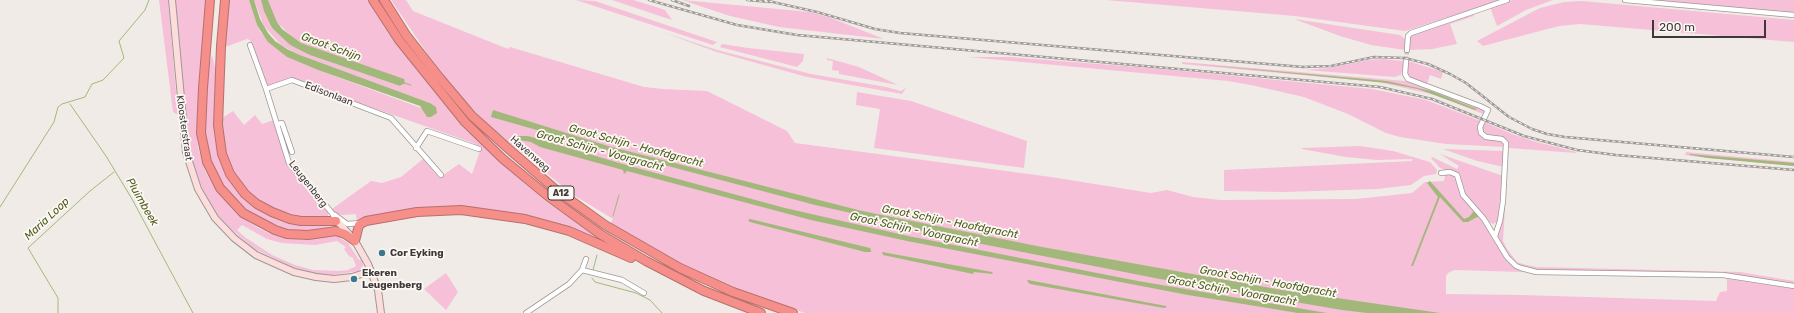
<!DOCTYPE html>
<style>
body{margin:0}
#map{position:relative;width:1794px;height:313px;overflow:hidden;background:#f0ebe7;font-family:Rubik,sans-serif}
canvas{display:block}
.scale{position:absolute;left:1652px;top:20px;width:114px;height:18px;box-sizing:border-box;border:2px solid #3c3938;border-top:0;padding-left:5px;font-size:12px;line-height:14px;white-space:nowrap;color:#3c3938;-webkit-text-stroke:3px #fef8f5;paint-order:stroke}
</style>
<div id="map">
<canvas width="1794" height="313"></canvas>
<div class="scale">200 m</div>
</div>
<script>
const context = document.querySelector('canvas').getContext('2d');
context.lineJoin = 'round';
function fill(path, color) { context.fillStyle = color; context.fill(path, 'evenodd'); }
const shape = rows => new Path2D(rows.map(r => 'M' + r).join(''));
function strokePath(path, color, width, dash) { context.strokeStyle = color; context.lineWidth = width; context.lineCap = dash ? 'butt' : 'round'; context.setLineDash(dash || []); context.stroke(path); }
function drawText(font, color, halo, rows, align = 'center') {
  context.font = font + ' Rubik,sans-serif'; context.lineWidth = 3.5; context.setLineDash([]); context.textBaseline = 'middle'; context.strokeStyle = halo; context.fillStyle = color; for (const [text, x, y, turn = 0] of rows) {
    context.save(); context.translate(x, y); context.rotate((+turn || 0) * Math.PI / 180); context.textAlign = isNaN(turn) ? turn : align; if (halo) context.strokeText(text, 0, 0); context.fillText(text, 0, 0); context.restore();
  }
}
fill(shape([
 [159,0,168,0,178,115,173,112],
 [175,0,207,0,199,76,197,136,198,148,205,171,216,190,236,213,258,228,269,233,302,240,336,235,348,243,359,260,362,260,363,266,359,271,331,275,308,273,294,268,255,249,232,230,216,213,203,190,190,156],
 [242,225,267,239,282,243,315,245,337,241,346,247,344,249,349,256,353,258,356,266,348,270,340,271,313,270,295,265,272,255,246,238,237,230],
 [229,0,249,0,257,25,261,33,287,57,318,70,421,108,430,103,300,55,281,45,264,26,254,0,261,0,272,28,290,45,325,60,400,86,403,85,301,43,293,38,277,22,268,0,369,0,416,69,450,109,487,149,548,203,615,248,569,230,461,209,357,222,356,214,343,215,335,214,332,209,371,181,382,183,401,177,423,159,439,178,459,164,472,174,481,148,473,143,331,93,331,91,303,81,302,82,292,78,267,87,250,40,247,39,225,47],
 [391,0,406,0,413,11,508,49,510,47,644,87,663,89,707,91,787,131,795,143,1051,177,1151,193,1167,190,1193,197,1220,200,1356,199,1412,193,1425,182,1444,181,1446,170,1440,168,1431,158,1432,157,1457,169,1459,166,1440,154,1503,176,1497,222,1493,224,1489,222,1486,225,1505,257,1512,265,1523,272,1454,270,1448,273,1446,276,1446,294,1522,295,1716,301,1720,292,1727,291,1727,279,1794,289,1794,313,805,313,752,295,692,270,661,254,610,225,613,219,572,194,486,123,464,100,435,65],
 [576,0,595,1,717,42,713,45],
 [612,0,633,0,653,6,665,10,672,20],
 [682,0,810,12,831,18,884,39,779,27,730,16],
 [1106,0,1502,0,1405,31,1295,16],
 [1512,0,1553,0,1526,10,1497,26,1490,7],
 [1647,0,1794,0,1794,13],
 [1582,1,1794,20,1794,42,1580,24,1559,26,1483,46,1477,41,1540,8,1564,2],
 [1473,13,1474,16,1450,24,1457,44,1432,49,1409,50,1410,38,1411,35],
 [1294,19,1400,35,1405,39,1405,50,1371,45,1340,36],
 [662,32,717,50,811,74,886,87,901,91,906,88,902,94,807,77,717,52],
 [722,44,748,48,804,54,803,61,797,67,720,47],
 [212,55,217,75,214,132,218,156,264,212,330,224,330,226,305,231,292,231,283,229,247,212,228,195,213,168,204,135,207,73],
 [968,57,1009,57,1150,68,1372,89,1426,100,1481,121,1479,133,1482,137,1501,140,1505,147,1446,144,1400,137,1386,133,1348,114,1304,97,1251,85,1228,81],
 [827,58,859,67,898,85,839,74,839,71,832,70,833,61,827,60],
 [1383,59,1404,61,1401,75,1394,77,1306,70,1329,68,1368,60],
 [1408,61,1443,72,1441,79,1430,75,1427,84,1410,78,1406,72],
 [1182,62,1405,81,1479,108,1484,112,1483,114,1436,95,1378,82,1182,64],
 [857,92,911,101,1027,141,1024,168,874,148,880,109,856,105],
 [233,111,244,125,255,115,262,124,274,120,289,165,328,212,328,216,300,216,274,209,264,204,242,185,236,177,227,159,221,134,222,118],
 [1484,122,1512,134,1533,141,1576,152,1576,153,1509,148,1508,142,1483,133,1482,128],
 [1360,146,1393,151,1430,162,1437,170,1436,174,1424,176,1411,185,1377,189,1285,192,1224,191,1224,170,1412,161,1412,159,1377,160,1346,157,1302,149,1302,148],
 [1443,149,1505,151,1504,167,1477,161],
 [1686,152,1794,162,1794,166,1708,158,1685,155],
 [1503,208,1505,208,1503,241,1507,249,1517,262,1526,265,1537,267,1740,272,1794,281,1794,284,1742,276,1531,269,1518,264,1508,256,1497,237],
 [446,273,458,292,446,310,424,289]
]), '#f5c0d8');
fill(shape([
 [249,0,254,0,260,19,268,33,275,41,287,49,300,55,430,103,436,107,437,113,431,117,427,117,420,106,318,70,287,57,268,42,262,33,257,25],
 [261,0,268,0,277,22,282,29,301,43,404,79,405,83,400,86,310,55,290,45,272,28,264,11],
 [1195,64,1387,81,1431,91,1477,109,1475,110,1418,89,1387,83],
 [493,110,608,146,862,211,1042,247,1282,290,1440,313,1367,313,1342,310,1160,279,926,233,914,227,815,205,600,148,491,117],
 [517,136,528,136,626,165,785,208,908,236,1138,281,1327,313,1298,313,1188,295,907,241,811,220,627,171,624,174,623,170,540,147,531,142,519,140,516,138],
 [1689,154,1794,163,1794,166,1708,158,1690,155],
 [1430,181,1464,219,1469,217,1474,211,1479,216,1468,222,1463,222,1440,197,1413,266,1411,266,1438,197,1427,183],
 [750,219,870,248,871,250,871,252,865,252,750,222,748,220],
 [882,252,992,272,993,274,974,272,973,274,883,255],
 [1028,280,1166,306,1167,307,1164,308,1030,284,1027,281]
]), '#a2b87a');
strokePath(shape([
 [404,83,411,85],
 [70,104,106,156,132,199,193,313],
 [0,207,54,122,58,107,62,104,85,97,92,84,103,80,124,58,119,41,145,10,149,0],
 [613,216,619,195],
 [593,270,597,255],
 [592,278,595,282,636,293,650,300,662,313],
 [58,313,58,298,28,248,90,191,114,172]
]), '#a2b87a', 1);
strokePath(shape([
 [1406,61,1407,50]
]), '#ccc7c4', 4.5, [4.5, 2]);
const minor = shape([
 [1625,0,1794,15],
 [250,45,266,89,289,163,332,213,336,221],
 [1407,50,1408,36,1411,33,1507,0],
 [1406,61,1405,74,1408,79,1480,106,1488,110,1480,127,1481,133,1486,137,1502,139,1506,143,1503,201,1500,221,1495,236],
 [266,89,292,80,391,118,441,175],
 [278,124,282,123,292,152],
 [416,148,427,131,479,149],
 [1441,173,1450,172,1457,175,1463,195,1484,219,1507,257,1516,266,1521,268,1536,272,1723,275,1794,286],
 [335,215,347,224,360,223],
 [582,270,622,280,644,293],
 [526,313,569,284,582,270,586,259]
]);
const secondary = shape([
 [172,0,186,152,198,189,215,218,234,238,256,255,294,272,316,277,334,279,352,277,371,271],
 [336,221,340,224,355,241,368,264,378,290,381,313]
]);
const motorway = shape([
 [210,0,203,88,201,133,207,162,220,188,243,213,275,230,287,234,308,235,336,231,345,234,355,241],
 [225,0,221,46,218,125,222,154,230,174,245,194,257,204,272,212,290,219,301,221,336,221],
 [373,0,399,40,465,122,503,159,549,197,600,234,646,261,704,291,761,313],
 [384,0,406,35,439,77,472,116,511,151,555,189,605,225,680,268,733,292,793,313],
 [355,241,359,225,366,221,417,212,461,210,525,219,569,231,631,258]
]);
strokePath(minor, '#9c9894', 6);
strokePath(secondary, '#9c9894', 8);
strokePath(motorway, '#b5716d', 10);
strokePath(minor, '#fff', 4.5);
strokePath(secondary, '#fcdddc', 6);
strokePath(motorway, '#f68f8a', 8);
const rail = shape([
 [649,0,737,25,797,35,1380,87,1432,99,1524,136,1577,150,1616,155,1794,170],
 [672,0,689,6],
 [747,0,770,2],
 [764,0,817,12,875,29,900,33,1303,67,1331,66,1374,57,1405,58,1428,64,1450,74,1466,83,1509,117,1532,129,1547,134,1565,137,1794,157]
]);
strokePath(rail, '#9e9a97', 2.5);
strokePath(rail, '#fef8f5', 1, [3]);
for (const [x, y, r, color] of [
 [382,253,4,"#3b778e"],
 [354,279,4,"#3b778e"]
]) { const dot = new Path2D(); dot.arc(x, y, r, 0, 2 * Math.PI); context.fillStyle = color; context.fill(dot); strokePath(dot, '#fef8f5', 1.5); }
for (const [x, y, w] of [
 [561,193,26]
]) { const box = new Path2D(); box.roundRect(x - w / 2, y - 7, w, 14, 3); context.fillStyle = '#fef8f5'; context.fill(box); strokePath(box, '#3c3938', 1); }
drawText('bold 9px', '#3c3938', null, [
 ["A12",561,193]
]);
drawText('10px', '#3c3938', '#fef8f5', [
 ["Edisonlaan",329,94,21],
 ["Kloosterstraat",184,128,82],
 ["Havenweg",530,154,41],
 ["Leugenberg",308,184,52]
]);
drawText('bold 10px', '#3c3938', '#fef8f5', [
 ["Cor Eyking",390,253],
 ["Ekeren",362,273],
 ["Leugenberg",362,285]
], 'left');
drawText('italic 11px', '#495d1b', '#fef8f5', [
 ["Groot Schijn",331,47,20],
 ["Groot Schijn - Hoofdgracht",636,146,15],
 ["Groot Schijn - Voorgracht",600,151,15],
 ["Pluimbeek",142,202,60],
 ["Maria Loop",47,219,-43],
 ["Groot Schijn - Hoofdgracht",950,222,11],
 ["Groot Schijn - Voorgracht",914,230,12],
 ["Groot Schijn - Hoofdgracht",1268,282,10],
 ["Groot Schijn - Voorgracht",1232,291,10]
]);
</script>
